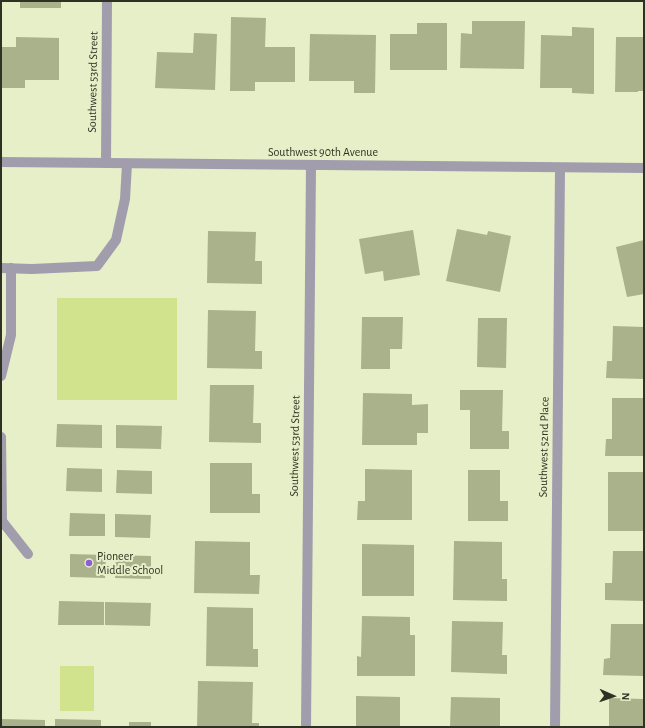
<!DOCTYPE html>
<style>
body{margin:0}
#map{position:relative;width:645px;height:728px;overflow:hidden;background:#e6efc7;font-family:"Alegreya Sans",sans-serif}
canvas{display:block}
.frame{position:absolute;inset:0;border:2px solid #2f3223;pointer-events:none}
.north{position:absolute;left:593px;top:676px;width:40px;height:40px;-webkit-text-stroke:3px #e6efc7;paint-order:stroke;rotate:92deg;font-size:11px;font-weight:700;line-height:16px;text-align:center;color:#2f3223}
.north::after{content:'';display:block;margin:auto;width:14px;height:18px;background:#2f3223;clip-path:polygon(50% 0,100% 100%,50% 72%,0 100%)}
</style>
<div id="map">
<canvas width="645" height="728"></canvas>
<div class="frame"></div>
<div class="north">N</div>
</div>
<script>
const context = document.querySelector('canvas').getContext('2d');
context.lineJoin = 'round';
function fill(path, color) { context.fillStyle = color; context.fill(path, 'evenodd'); }
const shape = rows => new Path2D(rows.map(r => 'M' + r).join(''));
function strokePath(path, color, width, dash) { context.strokeStyle = color; context.lineWidth = width; context.lineCap = dash ? 'butt' : 'round'; context.setLineDash(dash || []); context.stroke(path); }
function drawText(font, color, halo, rows, align = 'center') {
  context.font = font + ' "Alegreya Sans",sans-serif'; context.lineWidth = 4; context.setLineDash([]); context.textBaseline = 'middle'; context.strokeStyle = halo; context.fillStyle = color; for (const [text, x, y, turn = 0] of rows) {
    context.save(); context.translate(x, y); context.rotate((+turn || 0) * Math.PI / 180); context.textAlign = isNaN(turn) ? turn : align; if (halo) context.strokeText(text, 0, 0); context.fillText(text, 0, 0); context.restore();
  }
}
fill(shape([
 [57,298,177,298,177,400,57,400],
 [60,666,94,666,94,711,60,711]
]), '#d1e38d');
fill(shape([
 [20,1,61,1,61,8,20,8],
 [231,17,266,18,265,47,295,47,295,82,255,82,255,91,230,91],
 [472,21,525,21,524,69,460,68,461,33,472,34],
 [417,23,447,23,447,70,390,70,390,34,417,34],
 [572,27,594,28,594,94,572,93,572,88,540,88,541,35,572,36],
 [194,33,217,34,215,90,155,88,157,52,193,53],
 [310,34,376,35,375,93,354,93,354,81,309,81],
 [16,37,59,38,59,80,25,80,25,88,1,88,2,47,16,47],
 [616,37,644,37,644,91,638,91,638,92,615,92],
 [457,229,487,235,488,231,511,236,500,292,446,281],
 [413,230,420,275,384,281,383,271,365,274,359,239],
 [208,231,256,232,255,261,262,261,262,284,207,283],
 [644,240,644,294,627,297,616,247],
 [208,310,256,311,255,351,262,351,262,369,207,368],
 [362,317,403,317,402,349,390,349,390,369,361,369],
 [478,318,507,318,506,368,477,367],
 [613,326,644,327,644,379,606,378,607,361,612,361],
 [210,385,254,385,253,423,261,423,261,443,209,442],
 [460,390,503,390,502,431,509,431,509,449,470,449,470,410,460,410],
 [363,393,412,394,412,405,428,404,428,433,417,433,417,445,362,445],
 [612,398,644,398,644,456,605,456,606,439,612,439],
 [57,424,102,425,102,448,56,447],
 [116,425,162,426,161,449,116,448],
 [210,463,252,463,252,494,260,494,260,513,210,513],
 [67,468,102,469,102,492,66,491],
 [365,469,412,470,412,520,357,520,358,501,365,501],
 [117,470,152,471,152,494,116,493],
 [468,470,500,470,500,501,508,501,508,521,468,521],
 [608,472,644,472,644,531,608,531],
 [70,513,105,514,105,536,69,536],
 [115,514,151,515,150,538,115,537],
 [195,541,250,542,250,575,260,575,259,594,194,593],
 [454,541,502,542,502,579,507,579,507,601,453,600],
 [362,544,414,545,414,596,362,596],
 [613,551,644,551,644,601,605,600,605,583,612,583],
 [70,554,106,555,105,578,70,577],
 [116,555,151,556,151,579,115,578],
 [59,601,104,602,104,625,58,625],
 [105,602,151,603,150,626,105,625],
 [207,607,253,608,253,649,258,649,258,667,206,666],
 [362,616,410,617,410,635,415,635,415,676,357,676,357,656,361,657],
 [452,621,503,622,502,655,507,655,507,674,451,672],
 [611,624,644,624,644,676,603,675,604,659,610,658],
 [198,681,253,682,252,723,259,723,259,727,197,727],
 [356,696,400,697,400,727,356,727],
 [451,697,500,698,500,727,450,727],
 [609,698,644,699,644,727,609,727],
 [1,719,45,720,45,727,1,727],
 [55,719,101,720,101,727,55,727],
 [129,722,151,722,151,727,129,727]
]), '#a9b28b');
strokePath(shape([
 [1,268,32,269,97,266,116,240,125,199,127,164],
 [1,376,11,335,11,268],
 [1,437,2,521,28,554]
]), '#a19dad', 10);
strokePath(shape([
 [106,163,107,1],
 [306,727,311,165],
 [555,727,560,168]
]), '#a19dad', 10);
strokePath(shape([
 [1,162,644,168]
]), '#a19dad', 10);
for (const [x, y, r, color] of [
 [89,563,4,"#8c5dd6"]
]) { const dot = new Path2D(); dot.arc(x, y, r, 0, 2 * Math.PI); context.fillStyle = color; context.fill(dot); strokePath(dot, '#e6efc7', 1.5); }
drawText('12px', '#2f3223', '#e6efc7', [
 ["Southwest 53rd Street",93,82,-89],
 ["Southwest 90th Avenue",323,152],
 ["Southwest 53rd Street",295,446,-89],
 ["Southwest 52nd Place",544,447,-89]
]);
drawText('12px', '#2f3223', '#e6efc7', [
 ["Pioneer",97,556],
 ["Middle School",97,570]
], 'left');
</script>
